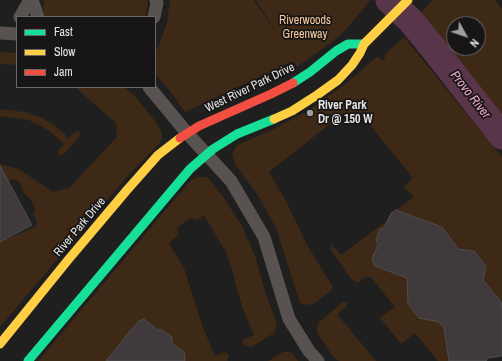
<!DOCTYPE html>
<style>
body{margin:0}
#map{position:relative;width:502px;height:361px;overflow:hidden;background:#201f1f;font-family:"Archivo Narrow",sans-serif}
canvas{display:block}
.legend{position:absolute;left:16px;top:16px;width:140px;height:72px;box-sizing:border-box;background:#171515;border:1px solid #6a6868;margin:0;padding:5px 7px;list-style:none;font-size:12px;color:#e7e5e5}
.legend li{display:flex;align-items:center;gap:8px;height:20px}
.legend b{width:20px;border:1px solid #6a6868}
.north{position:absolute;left:446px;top:16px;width:40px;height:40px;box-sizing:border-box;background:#171515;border:1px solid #6a6868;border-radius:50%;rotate:130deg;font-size:11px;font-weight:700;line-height:16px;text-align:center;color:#e7e5e5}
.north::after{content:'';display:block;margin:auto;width:14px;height:18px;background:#a1a0a0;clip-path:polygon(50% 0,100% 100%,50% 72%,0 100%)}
</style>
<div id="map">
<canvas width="502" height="361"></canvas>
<ul class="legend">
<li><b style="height:5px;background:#16e098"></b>Fast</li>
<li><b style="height:5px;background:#ffcf43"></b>Slow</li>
<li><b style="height:5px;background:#f24e42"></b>Jam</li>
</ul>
<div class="north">N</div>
</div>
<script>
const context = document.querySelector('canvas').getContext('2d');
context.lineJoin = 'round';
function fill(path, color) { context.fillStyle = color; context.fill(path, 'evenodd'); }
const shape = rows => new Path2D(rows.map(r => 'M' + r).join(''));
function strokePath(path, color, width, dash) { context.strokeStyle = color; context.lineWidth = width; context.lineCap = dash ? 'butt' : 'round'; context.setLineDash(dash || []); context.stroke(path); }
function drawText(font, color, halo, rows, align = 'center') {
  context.font = font + ' "Archivo Narrow",sans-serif'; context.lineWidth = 3.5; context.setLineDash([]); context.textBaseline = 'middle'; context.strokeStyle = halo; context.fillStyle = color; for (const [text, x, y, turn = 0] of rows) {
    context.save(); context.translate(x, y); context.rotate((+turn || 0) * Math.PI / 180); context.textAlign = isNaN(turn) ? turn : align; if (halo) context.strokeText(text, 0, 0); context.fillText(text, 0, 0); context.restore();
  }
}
fill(shape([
 [44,0,148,0,146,17,45,17,43,9],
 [170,0,254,0,279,38,256,0,371,0,339,37,297,67,293,61,185,112,170,91,155,74,155,50,159,45,167,23],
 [433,0,495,0,502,9,502,117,421,13],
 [454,24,478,24,478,48,454,48],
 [404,37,502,157,502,309,501,302,483,280,486,266,474,251,458,249,442,227,396,210,414,197,404,187,413,178,361,114,352,121,344,113,269,172,286,201,307,245,333,287,332,290,315,303,310,305,300,303,276,228,257,194,235,164,232,154,237,145,272,130,309,110,344,85,377,57,384,61,386,53],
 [0,52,17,53,17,65,0,64],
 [75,87,124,87,135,96,155,121,162,133,162,137,159,144,125,179,0,327,0,242,35,227,37,221,33,214,35,209,30,198,26,196,19,182,14,179,0,183,0,164,19,169,53,192,69,188,117,137,116,123],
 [0,109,24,112,41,117,54,125,69,138,75,132,78,131,80,133,81,135,64,154,59,155,58,153,58,150,64,144,49,131,39,125,29,120,0,116],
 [199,177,207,177,222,195,242,226,255,256,265,291,277,324,274,333,252,347,248,347,243,344,242,340,254,335,243,309,236,286,233,272,226,252,204,215,197,220,190,218,177,228,179,235,169,243,184,268,202,325,215,356,224,352,228,354,229,357,227,361,183,361,184,352,172,343,172,337,162,330,158,330,144,319,139,321,130,331,131,336,125,337,109,357,108,361,38,361,191,180],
 [389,219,372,259,375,266,405,277,412,287,408,291,408,304,419,318,431,320,436,317,444,328,449,359,451,361,438,361,415,333,401,344,380,318,395,307,371,277,365,277,358,283,351,279,331,250,331,243,341,255],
 [343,302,347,302,347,306,337,314,376,361,339,361,332,355,317,333,317,328,319,322],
 [283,352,289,352,293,354,298,361,268,361]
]), '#3d2915');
strokePath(shape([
 [389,0,411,21,433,48,502,136]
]), '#59354a', 27);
const building = shape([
 [0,166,32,225,0,242,0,166],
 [396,210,442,227,458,249,474,251,486,266,483,280,501,302,502,309,502,356,488,358,486,361,449,361,444,328,439,322,419,318,408,304,407,278,375,266,372,259,378,245,376,240,380,229,385,227,391,213,396,210],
 [144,319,158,330,162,330,172,337,172,343,184,352,185,361,106,361,130,331,139,321,144,319]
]);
fill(building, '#413a3c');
strokePath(building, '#4e4d4d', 1);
strokePath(shape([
 [32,0,38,17],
 [20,17,30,0],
 [154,17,157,3,156,0],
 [0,33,17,34],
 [149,87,187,133,231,181,264,237,289,319,309,351,318,361]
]), '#585351', 13);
strokePath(shape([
 [293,83,310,72,336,51,348,44,364,44],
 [28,361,190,169,213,149,237,134,274,119]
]), '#16e098', 9);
strokePath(shape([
 [274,119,292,111,317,95,338,80,352,65,360,53,364,44,408,0],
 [0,344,68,260,127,190,158,155,180,138]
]), '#ffcf43', 9);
strokePath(shape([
 [180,138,199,126,271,94,293,83]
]), '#f24e42', 9);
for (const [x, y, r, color] of [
 [310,113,4,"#a1a0a0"]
]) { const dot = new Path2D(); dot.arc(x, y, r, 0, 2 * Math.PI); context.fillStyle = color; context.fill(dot); strokePath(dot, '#171515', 1.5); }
drawText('12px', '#f7c99e', '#171515', [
 ["Riverwoods",305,21],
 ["Greenway",305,35]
]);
drawText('12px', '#e7e5e5', '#171515', [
 ["West River Park Drive",250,88,-26],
 ["River Park Drive",80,227,-50]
]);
drawText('bold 12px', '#e7e5e5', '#171515', [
 ["River Park",318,106],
 ["Dr @ 150 W",318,120]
], 'left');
drawText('italic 13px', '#efa9d0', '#171515', [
 ["Provo River",470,95,52]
]);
</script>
